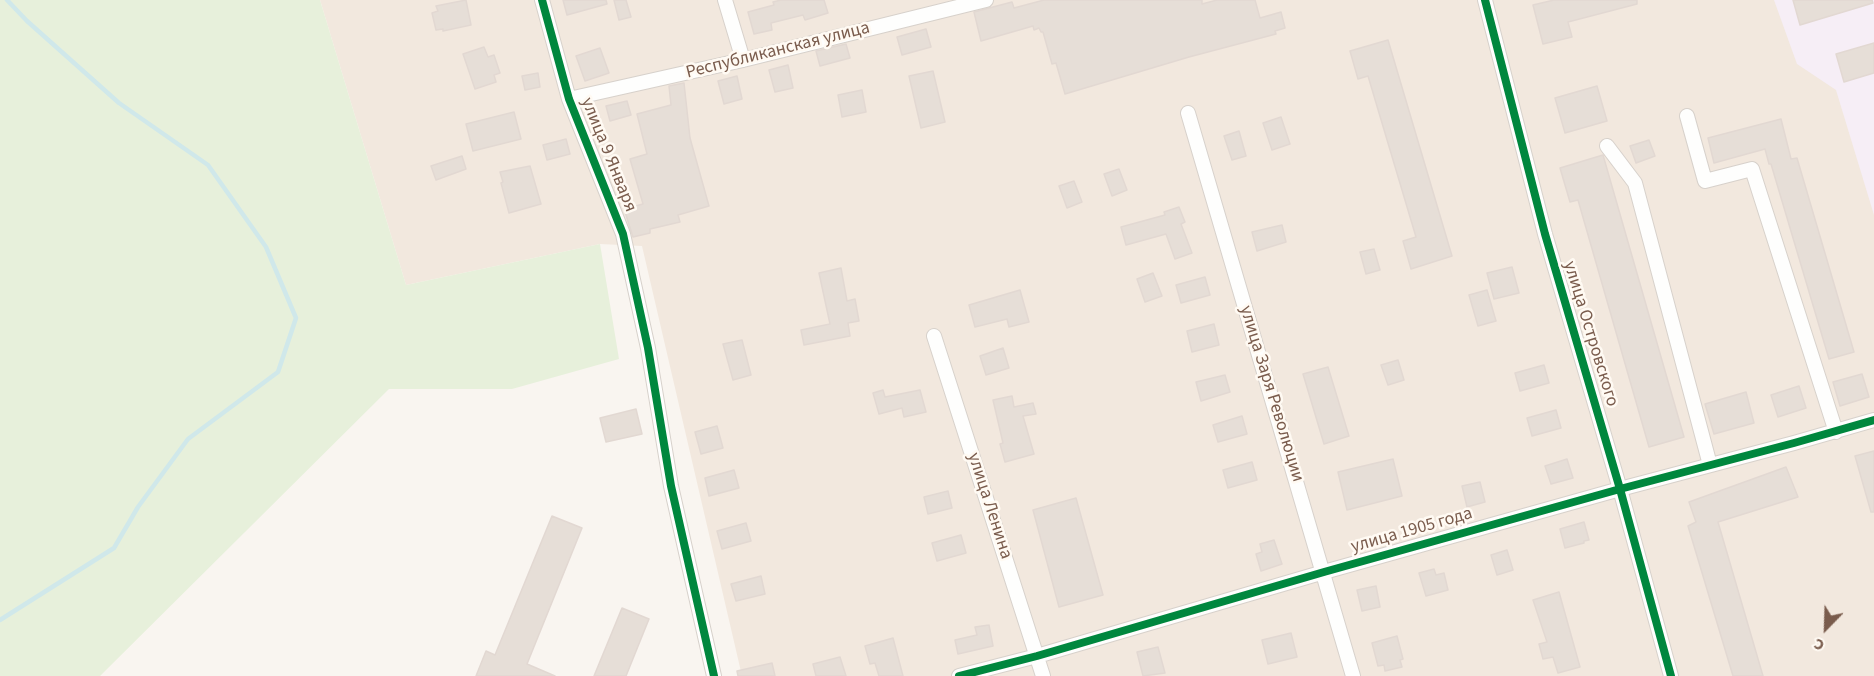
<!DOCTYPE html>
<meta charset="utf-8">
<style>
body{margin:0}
#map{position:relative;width:1874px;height:676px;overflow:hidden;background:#f9f5f0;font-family:"Source Sans 3",sans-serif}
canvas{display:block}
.north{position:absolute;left:1796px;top:598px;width:60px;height:60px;-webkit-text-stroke:4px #fffaf3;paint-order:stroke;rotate:203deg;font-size:16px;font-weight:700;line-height:24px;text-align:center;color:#7a5c4d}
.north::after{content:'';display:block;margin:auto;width:21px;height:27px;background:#7a5c4d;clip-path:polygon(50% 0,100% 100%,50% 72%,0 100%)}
</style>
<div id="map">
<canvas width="1874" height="676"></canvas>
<div class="north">С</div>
</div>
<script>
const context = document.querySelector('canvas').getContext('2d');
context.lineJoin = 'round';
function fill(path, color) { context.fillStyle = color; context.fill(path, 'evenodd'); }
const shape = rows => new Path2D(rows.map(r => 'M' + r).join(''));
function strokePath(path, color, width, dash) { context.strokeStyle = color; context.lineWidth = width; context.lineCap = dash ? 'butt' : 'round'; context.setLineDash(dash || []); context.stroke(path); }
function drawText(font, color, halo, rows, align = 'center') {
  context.font = font + ' "Source Sans 3",sans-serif'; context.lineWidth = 5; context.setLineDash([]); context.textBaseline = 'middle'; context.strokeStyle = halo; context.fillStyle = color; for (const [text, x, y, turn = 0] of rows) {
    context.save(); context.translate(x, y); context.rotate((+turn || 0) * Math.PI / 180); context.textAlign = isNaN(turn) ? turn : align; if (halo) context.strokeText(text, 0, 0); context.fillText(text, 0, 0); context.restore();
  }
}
fill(shape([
 [320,0,1874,0,1874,676,742,676,642,246,600,244,406,285]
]), '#f2e8de');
fill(shape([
 [1774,0,1874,0,1874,215,1836,90,1797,64]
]), '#f6eef6');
fill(shape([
 [0,0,320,0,406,285,600,244,619,359,512,389,389,389,100,676,0,676]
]), '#e7f0db');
strokePath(shape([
 [0,620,114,548,138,507,188,439,278,372,296,318,266,247,208,165,119,103,27,21,7,0]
]), '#d0e8ea', 4.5);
const building = shape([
 [466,0,471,25,443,31,443,29,436,30,432,13,438,11,436,6,466,0],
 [563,0,606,0,607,4,567,15,563,0],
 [614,0,626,0,631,17,619,20,614,0],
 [781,0,824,0,828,13,805,20,803,15,771,23,772,30,754,34,748,12,774,5,773,2,781,0],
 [1044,0,1202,0,1202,4,1217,0,1255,0,1260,18,1281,12,1285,28,1275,31,1276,34,1189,57,1065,94,1056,63,1052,64,1043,32,1041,32,1039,28,1034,30,1033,26,981,41,974,12,1012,2,1014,8,1044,0],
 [1554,0,1637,0,1637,4,1568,22,1572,37,1543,44,1533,5,1554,0],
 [1793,0,1872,0,1873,3,1800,25,1793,0],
 [926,29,931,47,902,55,897,37,926,29],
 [1388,40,1452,256,1411,269,1403,241,1416,237,1368,76,1358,79,1350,51,1388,40],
 [1874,43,1874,73,1844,82,1836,54,1874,43],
 [846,44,850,58,820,66,816,51,846,44],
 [484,47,488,57,494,55,500,73,494,75,496,82,475,89,463,54,484,47],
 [600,48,609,73,585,81,576,56,600,48],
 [788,65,793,88,775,92,769,70,788,65],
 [933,71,945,122,921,128,909,76,933,71],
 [538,73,540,87,525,90,522,76,538,73],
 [737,76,742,99,724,104,718,81,737,76],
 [684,83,690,138,709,206,678,215,680,222,650,229,650,233,633,237,624,209,643,204,630,159,647,154,637,114,671,105,669,86,684,83],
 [1597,86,1607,121,1565,133,1555,98,1597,86],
 [862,90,866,112,842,117,838,95,862,90],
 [627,101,631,115,610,121,606,106,627,101],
 [514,112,521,139,473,151,466,124,514,112],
 [1281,117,1290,144,1272,150,1263,123,1281,117],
 [1781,119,1791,159,1797,158,1854,352,1829,359,1771,164,1769,164,1765,149,1714,163,1708,138,1781,119],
 [1239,131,1246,156,1232,160,1224,136,1239,131],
 [566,139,570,154,547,160,543,145,566,139],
 [1649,140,1655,156,1636,163,1630,146,1649,140],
 [1603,155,1684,437,1649,447,1578,200,1570,202,1560,168,1603,155],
 [462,156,466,169,436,180,431,166,462,156],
 [530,166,541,204,509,213,501,183,503,182,500,172,530,166],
 [1119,169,1127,190,1112,196,1104,174,1119,169],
 [1074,181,1082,202,1067,208,1059,186,1074,181],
 [1179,207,1185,222,1181,224,1192,253,1175,259,1166,234,1126,245,1121,227,1165,215,1164,212,1179,207],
 [1282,225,1286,242,1257,251,1252,232,1282,225],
 [1374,249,1380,270,1366,274,1360,252,1374,249],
 [1512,267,1519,293,1494,299,1487,273,1512,267],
 [841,268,847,301,855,299,859,321,848,323,850,336,804,345,801,330,830,324,819,273,841,268],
 [1153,273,1162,296,1145,302,1137,279,1153,273],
 [1205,277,1210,295,1181,303,1176,285,1205,277],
 [1020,290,1029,322,1009,327,1007,319,975,327,969,305,1020,290],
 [1487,290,1496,321,1478,326,1469,295,1487,290],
 [1214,324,1219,345,1192,352,1187,331,1214,324],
 [742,340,751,375,733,380,723,344,742,340],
 [1003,348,1009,368,986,375,980,356,1003,348],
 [1398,360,1404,380,1388,385,1381,365,1398,360],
 [1544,365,1549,383,1520,391,1515,373,1544,365],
 [1328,367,1349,436,1324,444,1303,374,1328,367],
 [1862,374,1869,397,1840,406,1833,382,1862,374],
 [1225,375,1230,392,1201,401,1196,382,1225,375],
 [1799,386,1806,408,1778,417,1771,395,1799,386],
 [883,390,885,397,920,390,926,412,904,417,902,408,879,414,873,393,883,390],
 [1746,392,1754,423,1714,434,1705,404,1746,392],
 [1012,396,1014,407,1033,403,1036,414,1023,416,1034,454,1005,462,1000,444,1003,443,993,400,1012,396],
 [636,409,642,434,606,442,600,418,636,409],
 [1556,410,1561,428,1532,436,1527,418,1556,410],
 [1242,416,1247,434,1218,442,1213,425,1242,416],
 [717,426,723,448,701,454,695,432,717,426],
 [1874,451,1874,512,1871,512,1855,456,1874,451],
 [1393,459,1402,496,1347,510,1338,472,1393,459],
 [1567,459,1573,478,1551,484,1545,466,1567,459],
 [1252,462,1257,480,1228,488,1223,470,1252,462],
 [1786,467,1798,497,1718,522,1763,676,1733,676,1688,526,1696,522,1689,502,1786,467],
 [734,470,739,488,709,496,705,478,734,470],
 [1480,482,1485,502,1467,507,1462,486,1480,482],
 [948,491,952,508,928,514,924,497,948,491],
 [1076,498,1103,595,1059,607,1033,510,1076,498],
 [552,516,582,528,527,664,555,676,476,676,486,651,495,655,552,516],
 [1584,522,1589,540,1584,541,1584,543,1565,548,1560,529,1584,522],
 [746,523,751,541,722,549,717,531,746,523],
 [961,535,966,553,937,561,932,543,961,535],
 [1274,540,1282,564,1261,571,1256,554,1262,552,1260,544,1274,540],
 [1507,550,1513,570,1497,575,1491,555,1507,550],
 [1434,569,1436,575,1444,573,1448,590,1426,596,1419,573,1434,569],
 [761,576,765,594,736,601,731,584,761,576],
 [1376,586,1380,607,1362,611,1357,590,1376,586],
 [1559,592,1580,667,1558,673,1553,657,1543,659,1539,644,1547,642,1533,600,1559,592],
 [622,608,649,619,626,676,594,676,622,608],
 [989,625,993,646,958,654,955,640,977,635,975,627,989,625],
 [1291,633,1297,657,1268,664,1262,640,1291,633],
 [1397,636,1403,659,1400,660,1402,667,1385,671,1384,665,1378,666,1372,643,1397,636],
 [893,638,903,676,879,676,875,663,870,664,865,646,893,638],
 [1158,647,1165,673,1143,676,1137,652,1158,647],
 [840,657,846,676,816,676,813,664,840,657],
 [772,663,775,676,738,676,737,671,772,663]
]);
fill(building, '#e6ded7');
strokePath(building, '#e2d8d2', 1.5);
const street = shape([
 [542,0,569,99,623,234,648,348,671,486,714,676],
 [725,0,743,60],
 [1485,0,1545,234,1620,489,1671,676],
 [569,99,743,60,986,0],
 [1188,113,1353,676],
 [1687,116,1705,181,1752,169,1836,432],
 [1607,146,1635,183,1710,465],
 [934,336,1043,676],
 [959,676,1037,656,1324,572,1620,489,1794,443,1874,420]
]);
strokePath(street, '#d7d1cb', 16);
strokePath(street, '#fefefd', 14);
strokePath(shape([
 [542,0,569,99,623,234,648,348,671,486,714,676],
 [1485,0,1545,234,1620,489,1671,676],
 [959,676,1037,656,1324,572,1620,489,1794,443,1874,420]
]), '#00873e', 8);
drawText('18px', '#7a5c4d', '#fffaf3', [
 ["Республиканская улица",778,51,-14],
 ["улица 9 Января",608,155,68],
 ["улица Островского",1590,334,73],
 ["улица Заря Революции",1271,394,73],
 ["улица Ленина",989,506,72],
 ["улица 1905 года",1412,531,-16]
]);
</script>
